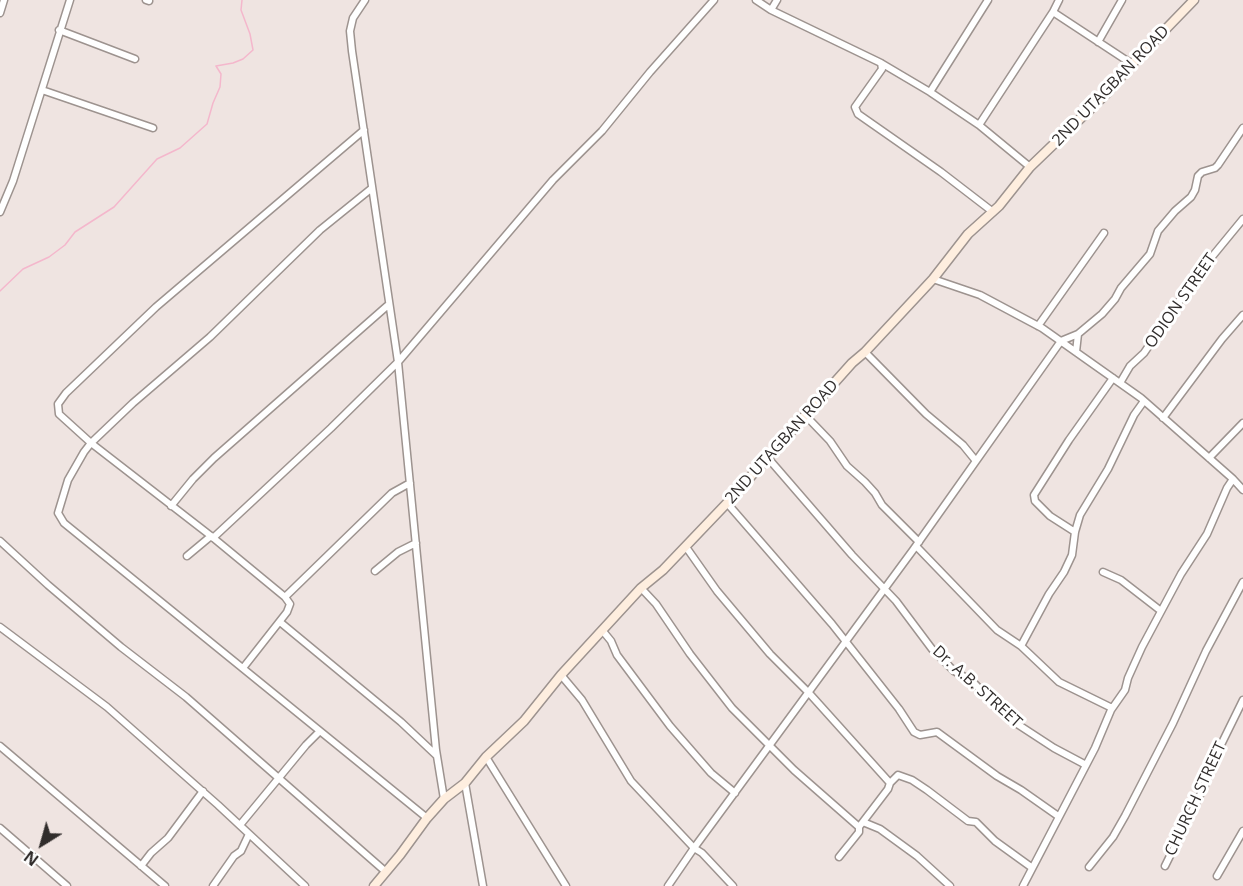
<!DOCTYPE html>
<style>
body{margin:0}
#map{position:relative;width:1243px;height:886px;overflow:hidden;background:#efe4e1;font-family:"Open Sans",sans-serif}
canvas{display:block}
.north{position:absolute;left:12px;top:814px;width:60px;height:60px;-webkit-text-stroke:4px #fff;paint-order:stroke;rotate:217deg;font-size:16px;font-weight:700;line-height:24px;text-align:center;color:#312d2c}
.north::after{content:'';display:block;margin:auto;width:21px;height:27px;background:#312d2c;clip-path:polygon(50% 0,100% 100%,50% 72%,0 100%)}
</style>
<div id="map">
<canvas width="1243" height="886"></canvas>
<div class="north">N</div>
</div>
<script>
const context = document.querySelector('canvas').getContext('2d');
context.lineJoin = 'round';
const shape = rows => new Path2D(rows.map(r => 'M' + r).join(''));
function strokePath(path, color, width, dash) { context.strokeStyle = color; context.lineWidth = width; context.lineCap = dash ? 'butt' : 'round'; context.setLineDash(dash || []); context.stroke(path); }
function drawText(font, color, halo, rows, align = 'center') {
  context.font = font + ' "Open Sans",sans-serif'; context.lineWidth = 6; context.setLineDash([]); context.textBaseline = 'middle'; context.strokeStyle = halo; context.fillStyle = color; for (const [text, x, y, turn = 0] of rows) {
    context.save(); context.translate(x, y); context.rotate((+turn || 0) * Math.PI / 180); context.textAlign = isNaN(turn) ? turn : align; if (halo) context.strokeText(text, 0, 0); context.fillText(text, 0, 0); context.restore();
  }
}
strokePath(shape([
 [0,291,23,269,49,257,65,245,75,232,114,207,157,159,180,148,207,124,213,103,220,87,221,74,216,66,233,63,243,59,253,50,250,34,241,10,242,0]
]), '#f4b7cc', 1.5);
const street = shape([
 [146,0,149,1],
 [365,0,353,18,350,31,352,51,398,362,436,750,444,799],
 [756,0,771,10,881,63,930,92,979,125,1030,167],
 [1059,0,1053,12,1132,64],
 [771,10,777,0],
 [0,13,4,0],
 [59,30,135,59],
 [1098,42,1122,0],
 [881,63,882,69,855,107,858,114,941,172,993,212],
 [42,90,153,128],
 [930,92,988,0],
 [979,125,1053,12],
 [372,188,320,230,210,337,133,403,91,443,84,452,68,480,58,513,64,523,427,818],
 [0,212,13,181,70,0],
 [933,279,980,295,1042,328,1141,398,1233,479,1243,490],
 [1038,326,1104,233],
 [1061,341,1078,334,1102,314,1115,299,1121,288,1150,254,1158,231,1175,211,1191,197,1195,190,1198,176,1202,172,1215,168,1218,165,1243,128],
 [865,352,926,414,963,445,976,461],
 [1076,352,1078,334],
 [1120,383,1130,366,1144,353,1197,275,1243,219],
 [806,416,830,441,847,466,865,482,875,493,882,505,919,542],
 [1163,418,1222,339,1243,315],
 [768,458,852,555,896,601,932,649,954,671,972,681,1008,718,1054,748,1086,765],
 [1209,458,1243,423],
 [727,503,832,624,899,709,914,732,920,735,937,732,997,776,1021,790,1058,816],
 [171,506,193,479,214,458,387,306],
 [1075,532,1050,516,1035,501,1034,495,1069,440,1113,378],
 [213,538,331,428,398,362,553,180,602,131,650,72,714,0],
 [0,541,48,585,121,647,186,697,386,872],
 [916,546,997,630,1021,646,1059,682,1112,708],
 [686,547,717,591,770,654,809,693,890,783],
 [187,556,211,536],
 [375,571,398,552,416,543],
 [1103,572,1121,580,1161,611],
 [641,588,656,604,690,654,732,708,794,770,859,827],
 [285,597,392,493,410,483],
 [280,622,401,722,436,755],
 [0,627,107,707,218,805,305,886],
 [602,630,611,641,617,655,670,726,711,773,735,793],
 [1021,646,1049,594,1064,572,1072,555,1075,532,1080,515,1108,469,1134,415,1144,401],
 [243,668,287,612,290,604,285,597,211,536,91,443,59,414,58,404,66,393,156,307,364,130],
 [561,675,582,700,631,781,694,848,702,853,733,886],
 [0,746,165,886],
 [486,757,566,886],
 [465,783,483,886],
 [863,822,880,829,917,856,950,886],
 [240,825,306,745,319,732],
 [0,828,67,886],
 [839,857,859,832,859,827,888,789,890,783,898,775,912,780,927,790,968,821,976,822,995,841,1031,867],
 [141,866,151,853,168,838,203,791],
 [1165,866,1205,785,1217,753,1243,700],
 [1089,867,1113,837,1125,816,1173,723,1206,651,1243,582],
 [1217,876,1243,831],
 [213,886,234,856,241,851,249,834],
 [668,886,694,848,913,550,1061,341],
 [1023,886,1095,748,1111,710,1125,690,1128,678,1142,647,1181,574,1207,534,1227,488,1233,479]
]);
const secondary = shape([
 [374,886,400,855,427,818,444,799,465,783,486,757,524,721,561,675,641,588,663,570,727,503,852,363,865,352,933,279,968,234,999,206,1030,167,1108,92,1132,64,1194,0]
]);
strokePath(street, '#9d938f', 9);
strokePath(secondary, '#9d938f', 11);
strokePath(street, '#fff', 6);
strokePath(secondary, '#feeedf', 8);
drawText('16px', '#312d2c', '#fff', [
 ["2ND UTAGBAN ROAD",1111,86,-46],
 ["ODION STREET",1181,301,-55],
 ["2ND UTAGBAN ROAD",782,442,-48],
 ["Dr. A.B. STREET",977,687,42],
 ["CHURCH STREET",1196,799,-65]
]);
</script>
